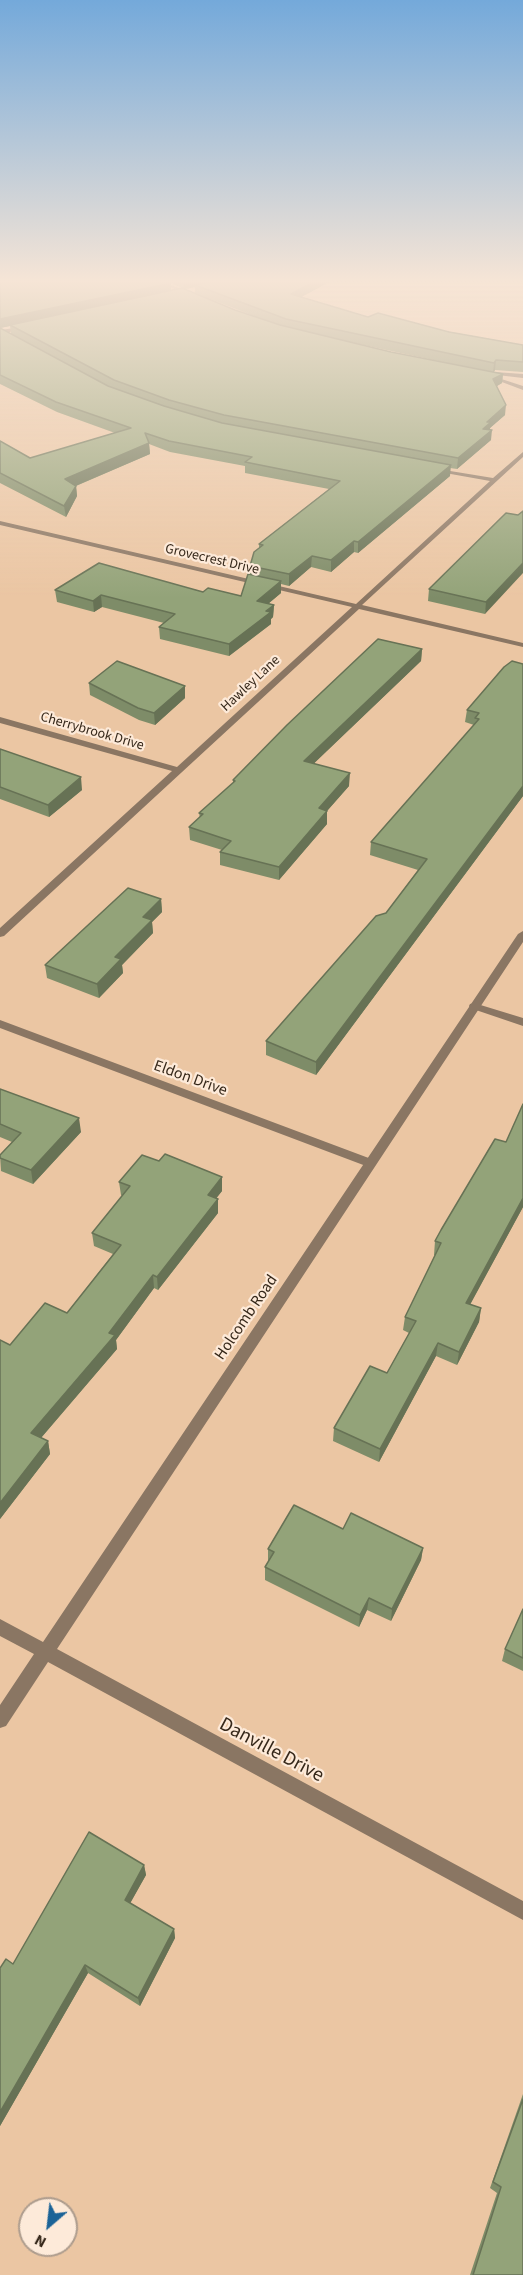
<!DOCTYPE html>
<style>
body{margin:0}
#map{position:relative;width:523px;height:2275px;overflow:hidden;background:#ebc6a3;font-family:"Source Sans 3",sans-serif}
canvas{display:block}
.north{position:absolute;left:18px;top:2197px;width:60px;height:60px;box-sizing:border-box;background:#fdead9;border:2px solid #ad9c8d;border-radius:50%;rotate:208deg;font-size:16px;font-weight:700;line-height:24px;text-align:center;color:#36281a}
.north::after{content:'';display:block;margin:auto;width:21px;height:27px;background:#1b6397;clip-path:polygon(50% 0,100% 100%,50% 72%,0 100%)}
</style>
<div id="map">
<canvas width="523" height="2275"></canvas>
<div class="north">N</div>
</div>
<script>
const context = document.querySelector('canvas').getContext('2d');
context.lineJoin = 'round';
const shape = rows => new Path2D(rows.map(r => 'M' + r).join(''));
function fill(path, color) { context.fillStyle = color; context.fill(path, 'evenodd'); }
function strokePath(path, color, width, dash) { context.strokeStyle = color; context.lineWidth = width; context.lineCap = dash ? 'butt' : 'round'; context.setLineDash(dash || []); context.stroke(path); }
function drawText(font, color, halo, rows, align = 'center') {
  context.font = font + ' "Source Sans 3",sans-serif'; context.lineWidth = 4.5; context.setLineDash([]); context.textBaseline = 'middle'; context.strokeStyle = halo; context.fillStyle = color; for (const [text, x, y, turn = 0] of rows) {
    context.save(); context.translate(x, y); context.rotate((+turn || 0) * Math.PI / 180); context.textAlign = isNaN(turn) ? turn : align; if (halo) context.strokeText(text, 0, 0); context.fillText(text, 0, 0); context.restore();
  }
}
fill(shape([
 [153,280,159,280,193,294,189,295,153,280],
 [29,326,29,328,0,334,0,330,29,326],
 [495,372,523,374,523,378,497,375,495,372],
 [486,374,523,386,523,390,486,376,486,374],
 [523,452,523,457,362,605,523,643,523,647,359,609,4,936,0,937,0,928,172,771,0,723,0,717,177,767,352,607,0,525,0,521,356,604,490,481,434,471,431,469,432,468,493,478,523,452],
 [474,1003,523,1018,523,1026,470,1008,469,1006,470,1004,474,1003],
 [0,1020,374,1160,376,1163,370,1167,366,1166,0,1028,0,1020]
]), '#8a7663');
fill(shape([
 [523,931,523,942,57,1649,523,1901,523,1920,48,1662,6,1726,0,1728,0,1705,34,1654,0,1636,0,1619,43,1642,518,934,523,931]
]), '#8a7663');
fill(shape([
 [0,280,333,280,301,297,368,317,523,345,523,372,495,370,494,372,503,374,502,383,497,386,505,415,490,428,491,440,457,469,450,468,450,476,358,553,354,552,331,572,311,567,289,586,281,584,281,593,268,604,274,605,273,617,271,619,271,624,229,656,160,639,159,627,164,623,102,607,94,612,57,602,55,590,203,592,241,596,250,574,250,566,259,548,259,544,329,489,245,473,245,466,170,452,149,444,150,454,76,486,77,496,66,517,0,483,0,441,30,458,115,433,57,412,0,384],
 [171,283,182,288,171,290],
 [195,287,195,293,185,289],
 [205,297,264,320,235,310],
 [10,326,11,334,0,328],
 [345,341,419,357,448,363,391,352],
 [506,513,485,614,428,601,429,589],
 [422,649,421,661,314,763,349,786,327,811,327,824,279,880,220,865,220,852,222,850,190,840,189,827,200,818,199,813,233,783,233,780],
 [523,664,523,796,316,1075,266,1055,266,1041,386,913,418,870,370,855,371,842,474,725,465,722,467,710],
 [89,683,185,686,185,698,155,725,139,720,90,695],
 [0,749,82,790,49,817,0,799],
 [161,899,162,912,152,922,153,933,122,965,123,973,99,998,47,978,45,965],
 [0,1089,81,1132,33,1184,1,1171,0,1155,12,1142,0,1137],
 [523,1104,523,1207,470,1304,481,1308,479,1322,457,1365,436,1356,379,1462,333,1441,334,1428,387,1373,409,1333,403,1330,405,1317,435,1255,434,1255,435,1241,506,1142],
 [119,1182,222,1191,216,1198,218,1199,218,1213,158,1290,154,1288,116,1340,117,1349,41,1438,48,1441,50,1454,0,1519,10,1345,67,1313,113,1254,94,1246,92,1233,122,1196,121,1195],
 [343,1529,423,1548,421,1560,391,1621,367,1610,359,1627,265,1580,265,1567,268,1562,268,1549],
 [523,1609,523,1671,502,1661,505,1649],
 [144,1865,146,1875,130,1903,174,1929,175,1938,140,2006,88,1973,0,2126,0,1968,13,1964],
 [523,2094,523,2275,470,2275,497,2193,490,2188]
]), '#7e8c68');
fill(shape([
 [184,280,230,280,195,285,195,287,184,289],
 [317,280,333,280,290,303,291,294],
 [171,283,171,291,10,325,10,326,0,328,0,319],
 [496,360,495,370,493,373,494,363],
 [503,374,502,383,492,389,493,379],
 [506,405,505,415,490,428,490,432,492,430,491,440,457,469,458,458,487,422],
 [149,443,150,454,66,490,65,479],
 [451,465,450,476,358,553,358,542],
 [76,486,77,496,66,517,64,506],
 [354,541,354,552,331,572,331,560],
 [312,556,311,567,289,586,289,574],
 [523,563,523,573,485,614,486,602],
 [281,581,281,593,257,613,257,601],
 [101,595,102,607,94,612,93,601],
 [274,605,273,617,271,619,271,624,229,656,229,644],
 [422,649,421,661,304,773,304,761],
 [185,686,185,698,155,725,154,713],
 [350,773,349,786,327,811,327,824,279,880,279,867,319,808],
 [81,777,82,790,49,817,48,805],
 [523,786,523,796,316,1075,316,1062],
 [161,899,162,912,152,922,153,933,122,965,123,973,99,998,97,984,143,917],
 [79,1118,81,1132,33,1184,31,1170],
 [222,1177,222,1191,208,1209,208,1195],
 [523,1198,523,1207,464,1316,466,1303],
 [218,1199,218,1213,158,1290,157,1277],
 [153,1275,154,1288,116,1340,117,1349,34,1446,31,1433],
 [481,1308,479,1322,457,1365,459,1352],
 [438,1343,436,1356,379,1462,380,1449],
 [48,1441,50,1454,0,1519,0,1503],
 [423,1548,421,1560,391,1621,392,1609],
 [369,1598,367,1610,359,1627,360,1615],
 [144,1865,146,1875,127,1909,125,1900],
 [174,1929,175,1938,140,2006,138,1998],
 [85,1965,88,1973,0,2126,0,2112]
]), '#677255');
const building = shape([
 [0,280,165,280,171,283,0,319,0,280],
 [216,280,317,280,291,294,368,317,378,313,449,332,523,345,523,362,496,360,494,363,286,319,195,285,216,280],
 [182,288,235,310,280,325,391,352,503,374,493,379,506,405,487,422,491,422,483,429,492,430,458,458,224,415,169,400,114,380,10,325,182,288],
 [0,328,108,386,164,406,222,423,451,465,358,542,354,541,331,560,312,556,289,574,250,566,254,552,263,545,259,544,340,481,245,462,252,457,169,441,145,433,149,443,65,479,76,486,64,506,0,473,0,441,30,458,131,428,56,402,0,375,0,328],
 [523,511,523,563,486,602,429,589,506,513,518,515,523,511],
 [99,563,203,592,208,588,241,596,248,574,281,581,257,601,274,605,266,611,271,612,229,644,159,627,175,614,101,595,93,601,55,590,99,563],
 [378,639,422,649,304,761,350,773,319,808,327,811,279,867,220,852,231,841,189,827,203,814,199,813,235,781,233,780,287,725,378,639],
 [117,661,185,686,154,713,138,708,89,683,117,661],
 [512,661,523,664,523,786,316,1062,266,1041,376,916,386,913,427,859,371,842,479,719,475,718,479,713,467,710,504,667,512,661],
 [0,749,81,777,48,805,0,787,0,749],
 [128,888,161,899,143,917,152,920,115,957,121,959,97,984,45,965,128,888],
 [0,1089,79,1118,31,1170,0,1158,0,1155,21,1133,0,1124,0,1089],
 [523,1104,523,1198,466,1303,481,1308,459,1352,438,1343,380,1449,334,1428,370,1366,387,1373,416,1321,405,1317,441,1243,435,1241,441,1230,495,1139,506,1142,523,1104],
 [165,1154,222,1177,208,1195,218,1199,157,1277,153,1275,109,1333,115,1335,31,1433,48,1441,0,1503,0,1340,10,1345,45,1303,67,1313,121,1245,92,1233,130,1186,119,1182,142,1155,159,1161,165,1154],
 [294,1505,343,1529,351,1513,423,1548,392,1609,369,1598,360,1615,265,1567,274,1552,268,1549,294,1505],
 [523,1609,523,1658,505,1649,523,1609],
 [89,1832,144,1865,125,1900,174,1929,138,1998,85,1965,0,2112,0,1968,6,1959,13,1964,89,1832],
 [523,2099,523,2275,473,2275,501,2187,493,2182,523,2099]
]);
fill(building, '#93a379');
strokePath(building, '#677255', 1.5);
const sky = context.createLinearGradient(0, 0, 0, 598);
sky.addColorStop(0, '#74a9da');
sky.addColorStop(0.47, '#f6e5d6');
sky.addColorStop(1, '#f6e5d600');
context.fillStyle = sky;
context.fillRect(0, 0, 523, 598);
drawText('14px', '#36281a', '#fdead9', [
 ["Grovecrest Drive",212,560,13],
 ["Hawley Lane",251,684,-43],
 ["Cherrybrook Drive",92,732,16]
]);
drawText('16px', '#36281a', '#fdead9', [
 ["Eldon Drive",190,1079,20],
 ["Holcomb Road",247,1318,-56]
]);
drawText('20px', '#36281a', '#fdead9', [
 ["Danville Drive",271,1751,28]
]);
</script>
